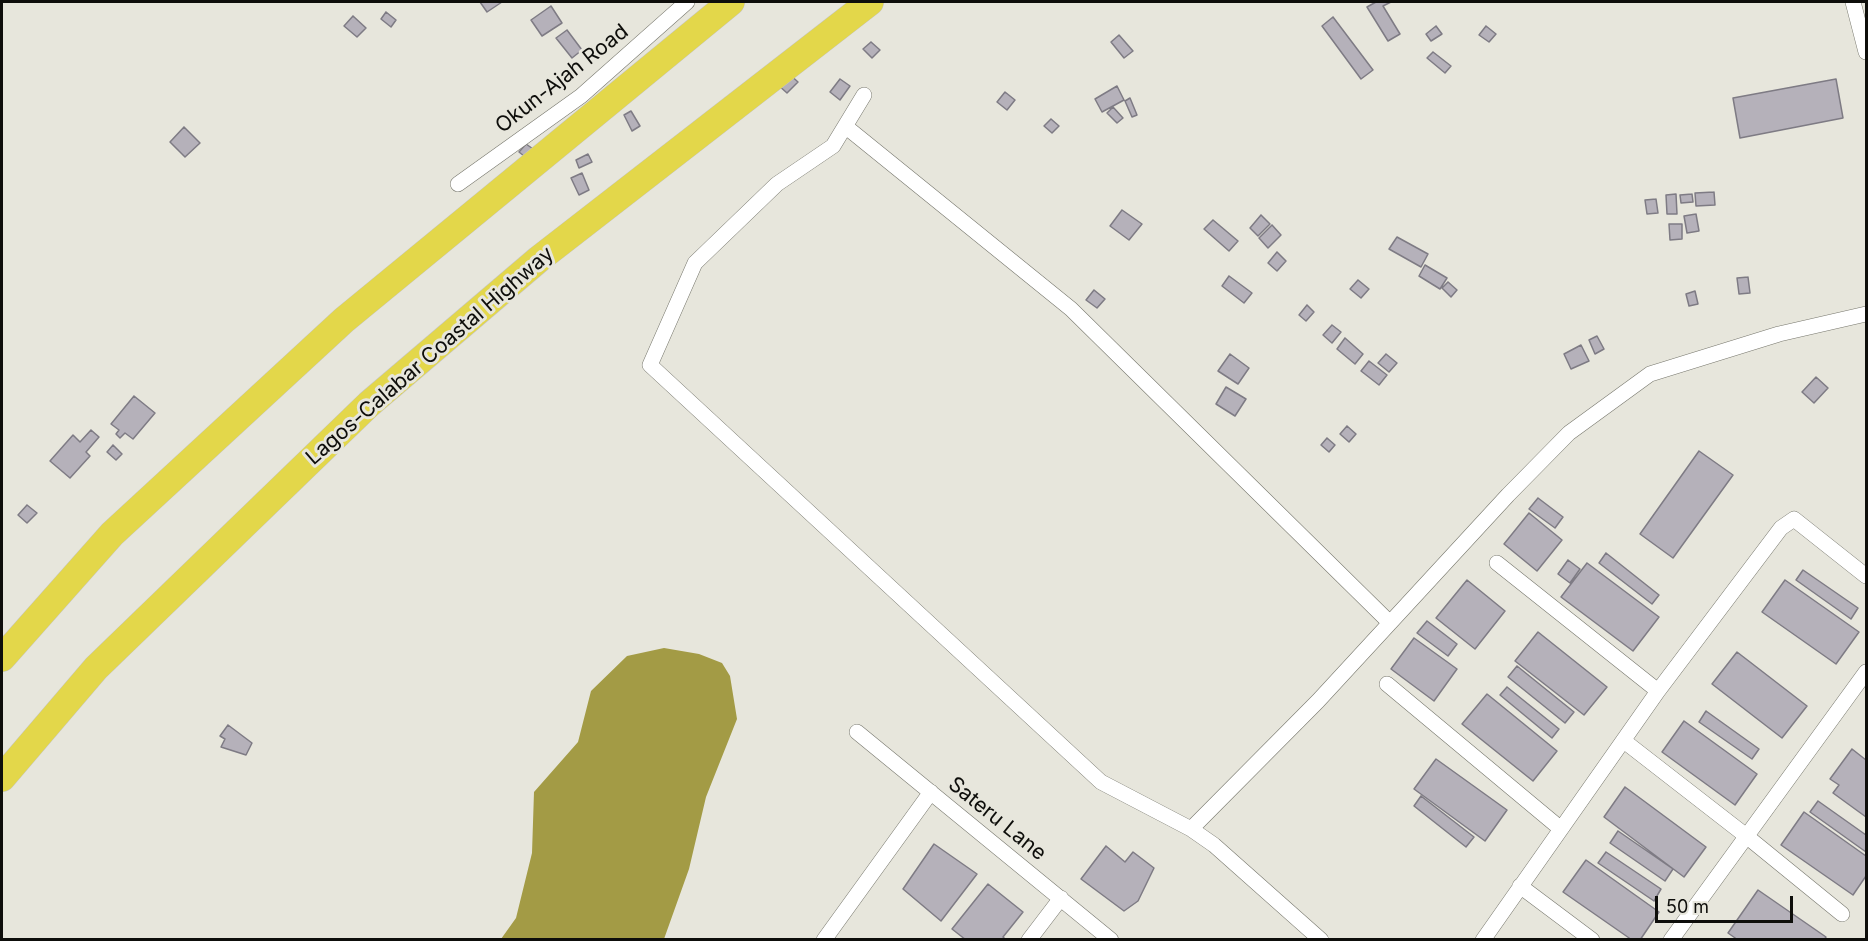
<!DOCTYPE html>
<style>
body{margin:0}
#map{position:relative;width:1868px;height:941px;overflow:hidden;background:#e7e6dc;font-family:Inter,sans-serif}
canvas{display:block}
.frame{position:absolute;inset:0;border:3px solid #0e0e0b;pointer-events:none}
.scale{position:absolute;left:1655px;top:896px;width:138px;height:27px;box-sizing:border-box;border:3px solid #0e0e0b;border-top:0;padding-left:8px;font-size:18px;line-height:21px;white-space:nowrap;color:#0e0e0b;-webkit-text-stroke:4px #e7e6dc;paint-order:stroke}
</style>
<div id="map">
<canvas width="1868" height="941"></canvas>
<div class="frame"></div>
<div class="scale">50 m</div>
</div>
<script>
const context = document.querySelector('canvas').getContext('2d');
context.lineJoin = 'round';
function fill(path, color) { context.fillStyle = color; context.fill(path, 'evenodd'); }
const shape = rows => new Path2D(rows.map(r => 'M' + r).join(''));
function strokePath(path, color, width, dash) { context.strokeStyle = color; context.lineWidth = width; context.lineCap = dash ? 'butt' : 'round'; context.setLineDash(dash || []); context.stroke(path); }
function drawText(font, color, halo, rows, align = 'center') {
  context.font = font + ' Inter,sans-serif'; context.lineWidth = 6; context.setLineDash([]); context.textBaseline = 'middle'; context.strokeStyle = halo; context.fillStyle = color; for (const [text, x, y, turn = 0] of rows) {
    context.save(); context.translate(x, y); context.rotate((+turn || 0) * Math.PI / 180); context.textAlign = isNaN(turn) ? turn : align; if (halo) context.strokeText(text, 0, 0); context.fillText(text, 0, 0); context.restore();
  }
}
fill(shape([
 [664,648,699,654,722,663,730,676,737,719,706,797,689,869,664,939,501,939,516,918,532,853,534,792,578,742,591,691,627,656]
]), '#a39b45');
const building = shape([
 [480,2,502,2,487,12,480,2],
 [1376,2,1391,2,1383,6,1400,34,1388,41,1367,7,1376,2],
 [551,6,562,23,542,36,531,20,551,6],
 [386,12,396,20,391,27,381,19,386,12],
 [353,16,366,28,357,37,344,26,353,16],
 [1333,17,1373,70,1361,79,1322,26,1333,17],
 [1436,26,1442,34,1431,41,1426,34,1436,26],
 [1486,26,1496,34,1489,42,1479,35,1486,26],
 [567,30,582,50,572,58,556,38,567,30],
 [1119,35,1133,51,1124,58,1111,42,1119,35],
 [871,42,880,50,872,58,863,49,871,42],
 [1433,52,1451,66,1445,73,1427,58,1433,52],
 [788,73,798,82,787,93,777,84,788,73],
 [840,79,850,86,840,100,830,92,840,79],
 [1836,79,1843,118,1740,138,1733,98,1836,79],
 [1117,86,1124,100,1102,112,1095,99,1117,86],
 [1005,92,1015,100,1007,110,997,102,1005,92],
 [1130,98,1137,115,1132,117,1125,101,1130,98],
 [1113,107,1123,118,1117,123,1107,113,1113,107],
 [631,111,640,126,632,131,624,115,631,111],
 [1051,119,1059,126,1052,133,1044,126,1051,119],
 [184,127,200,143,185,157,170,142,184,127],
 [526,144,536,151,529,160,519,152,526,144],
 [588,154,592,162,579,168,576,160,588,154],
 [582,173,589,190,579,195,571,178,582,173],
 [1714,192,1715,205,1696,206,1695,193,1714,192],
 [1676,194,1677,214,1667,214,1666,195,1676,194],
 [1692,194,1693,202,1681,203,1680,195,1692,194],
 [1656,199,1658,213,1647,214,1645,200,1656,199],
 [1122,210,1142,224,1129,240,1110,226,1122,210],
 [1696,214,1699,231,1687,233,1684,216,1696,214],
 [1261,215,1270,224,1258,236,1250,228,1261,215],
 [1213,220,1238,241,1229,251,1204,229,1213,220],
 [1669,224,1682,224,1682,239,1670,240,1669,224],
 [1272,225,1281,235,1268,248,1259,238,1272,225],
 [1397,237,1428,254,1421,267,1389,249,1397,237],
 [1277,252,1286,261,1277,271,1268,263,1277,252],
 [1425,265,1447,278,1440,289,1419,276,1425,265],
 [1229,276,1252,293,1244,303,1222,286,1229,276],
 [1748,277,1750,293,1739,294,1737,278,1748,277],
 [1358,280,1369,289,1361,298,1350,289,1358,280],
 [1448,282,1457,290,1451,297,1442,288,1448,282],
 [1094,290,1105,299,1097,308,1086,300,1094,290],
 [1695,291,1698,304,1689,306,1686,294,1695,291],
 [1307,305,1314,312,1306,321,1299,315,1307,305],
 [1332,325,1341,332,1332,343,1323,335,1332,325],
 [1597,336,1604,349,1595,354,1589,340,1597,336],
 [1345,338,1363,354,1355,364,1337,349,1345,338],
 [1581,345,1589,361,1571,369,1564,354,1581,345],
 [1230,354,1249,368,1238,384,1218,371,1230,354],
 [1386,354,1397,363,1389,372,1378,363,1386,354],
 [1369,361,1387,375,1379,385,1361,371,1369,361],
 [1816,377,1828,388,1814,403,1802,392,1816,377],
 [1226,387,1246,399,1235,416,1216,404,1226,387],
 [134,396,155,413,133,439,125,433,120,438,116,434,119,430,111,424,134,396],
 [1347,426,1356,434,1349,442,1340,434,1347,426],
 [91,430,99,437,86,452,90,456,70,478,50,461,73,435,80,442,91,430],
 [1327,438,1335,445,1329,452,1321,445,1327,438],
 [113,445,122,454,116,460,107,452,113,445],
 [1699,451,1733,475,1673,558,1640,534,1699,451],
 [1538,498,1563,517,1555,528,1529,509,1538,498],
 [27,505,37,513,27,523,18,515,27,505],
 [1529,513,1562,540,1537,571,1504,544,1529,513],
 [1606,553,1659,595,1652,604,1599,563,1606,553],
 [1568,560,1580,569,1570,583,1558,574,1568,560],
 [1587,563,1659,617,1633,651,1561,597,1587,563],
 [1803,570,1858,608,1851,619,1796,580,1803,570],
 [1467,580,1505,611,1475,649,1436,618,1467,580],
 [1785,580,1859,632,1836,664,1762,612,1785,580],
 [1427,621,1457,644,1448,656,1417,633,1427,621],
 [1538,632,1607,687,1584,715,1515,661,1538,632],
 [1414,638,1457,669,1434,701,1391,669,1414,638],
 [1737,652,1807,706,1782,738,1712,684,1737,652],
 [1517,666,1574,712,1565,723,1508,677,1517,666],
 [1507,687,1559,729,1552,738,1500,695,1507,687],
 [1487,694,1557,751,1533,781,1462,724,1487,694],
 [1706,711,1759,749,1752,759,1699,722,1706,711],
 [1684,721,1757,774,1735,805,1662,752,1684,721],
 [228,725,252,743,246,755,221,747,225,739,220,736,228,725],
 [1852,749,1866,760,1866,817,1833,793,1839,785,1830,779,1852,749],
 [1436,759,1507,810,1485,841,1414,789,1436,759],
 [1625,787,1706,847,1684,877,1604,817,1625,787],
 [1421,796,1474,837,1466,847,1414,806,1421,796],
 [1818,801,1866,835,1866,852,1810,812,1818,801],
 [1804,812,1866,856,1866,876,1853,895,1781,845,1804,812],
 [1618,831,1673,869,1665,881,1610,843,1618,831],
 [934,844,977,874,941,921,903,889,934,844],
 [1106,846,1125,862,1133,852,1154,868,1138,901,1124,911,1081,879,1106,846],
 [1606,852,1661,889,1654,901,1598,863,1606,852],
 [1586,860,1659,912,1640,940,1632,940,1563,892,1586,860],
 [988,884,1023,912,1003,937,1006,940,966,940,952,929,988,884],
 [1758,890,1826,937,1824,940,1738,940,1728,933,1758,890]
]);
fill(building, '#b5b1ba');
strokePath(building, '#7e7b84', 1.5);
const street = shape([
 [1853,2,1866,52],
 [864,95,833,146,777,184,695,263,650,365,1101,782,1191,829,1214,845,1321,940],
 [845,126,1071,309,1390,623],
 [458,184,581,96,687,2],
 [1497,563,1658,691],
 [1387,684,1561,829],
 [857,732,1111,940],
 [1624,741,1745,835,1842,914],
 [1191,829,1318,701,1508,495,1569,433,1650,374,1779,334,1866,314],
 [1520,886,1592,940],
 [824,940,931,792],
 [1029,940,1061,898],
 [1483,940,1658,691,1781,528,1794,519,1866,576],
 [1671,940,1866,672]
]);
const highway = shape([
 [2,658,112,534,344,320,731,2],
 [2,778,96,668,369,404,539,259,870,2]
]);
strokePath(street, '#77776d', 16);
strokePath(highway, '#c5c5c4', 28);
strokePath(street, '#fff', 15);
strokePath(highway, '#e3d74a', 27);
drawText('21px', '#0e0e0b', '#e7e6dc', [
 ["Okun-Ajah Road",562,79,-38],
 ["Lagos-Calabar Coastal Highway",430,356,-41],
 ["Sateru Lane",997,819,39]
]);
</script>
